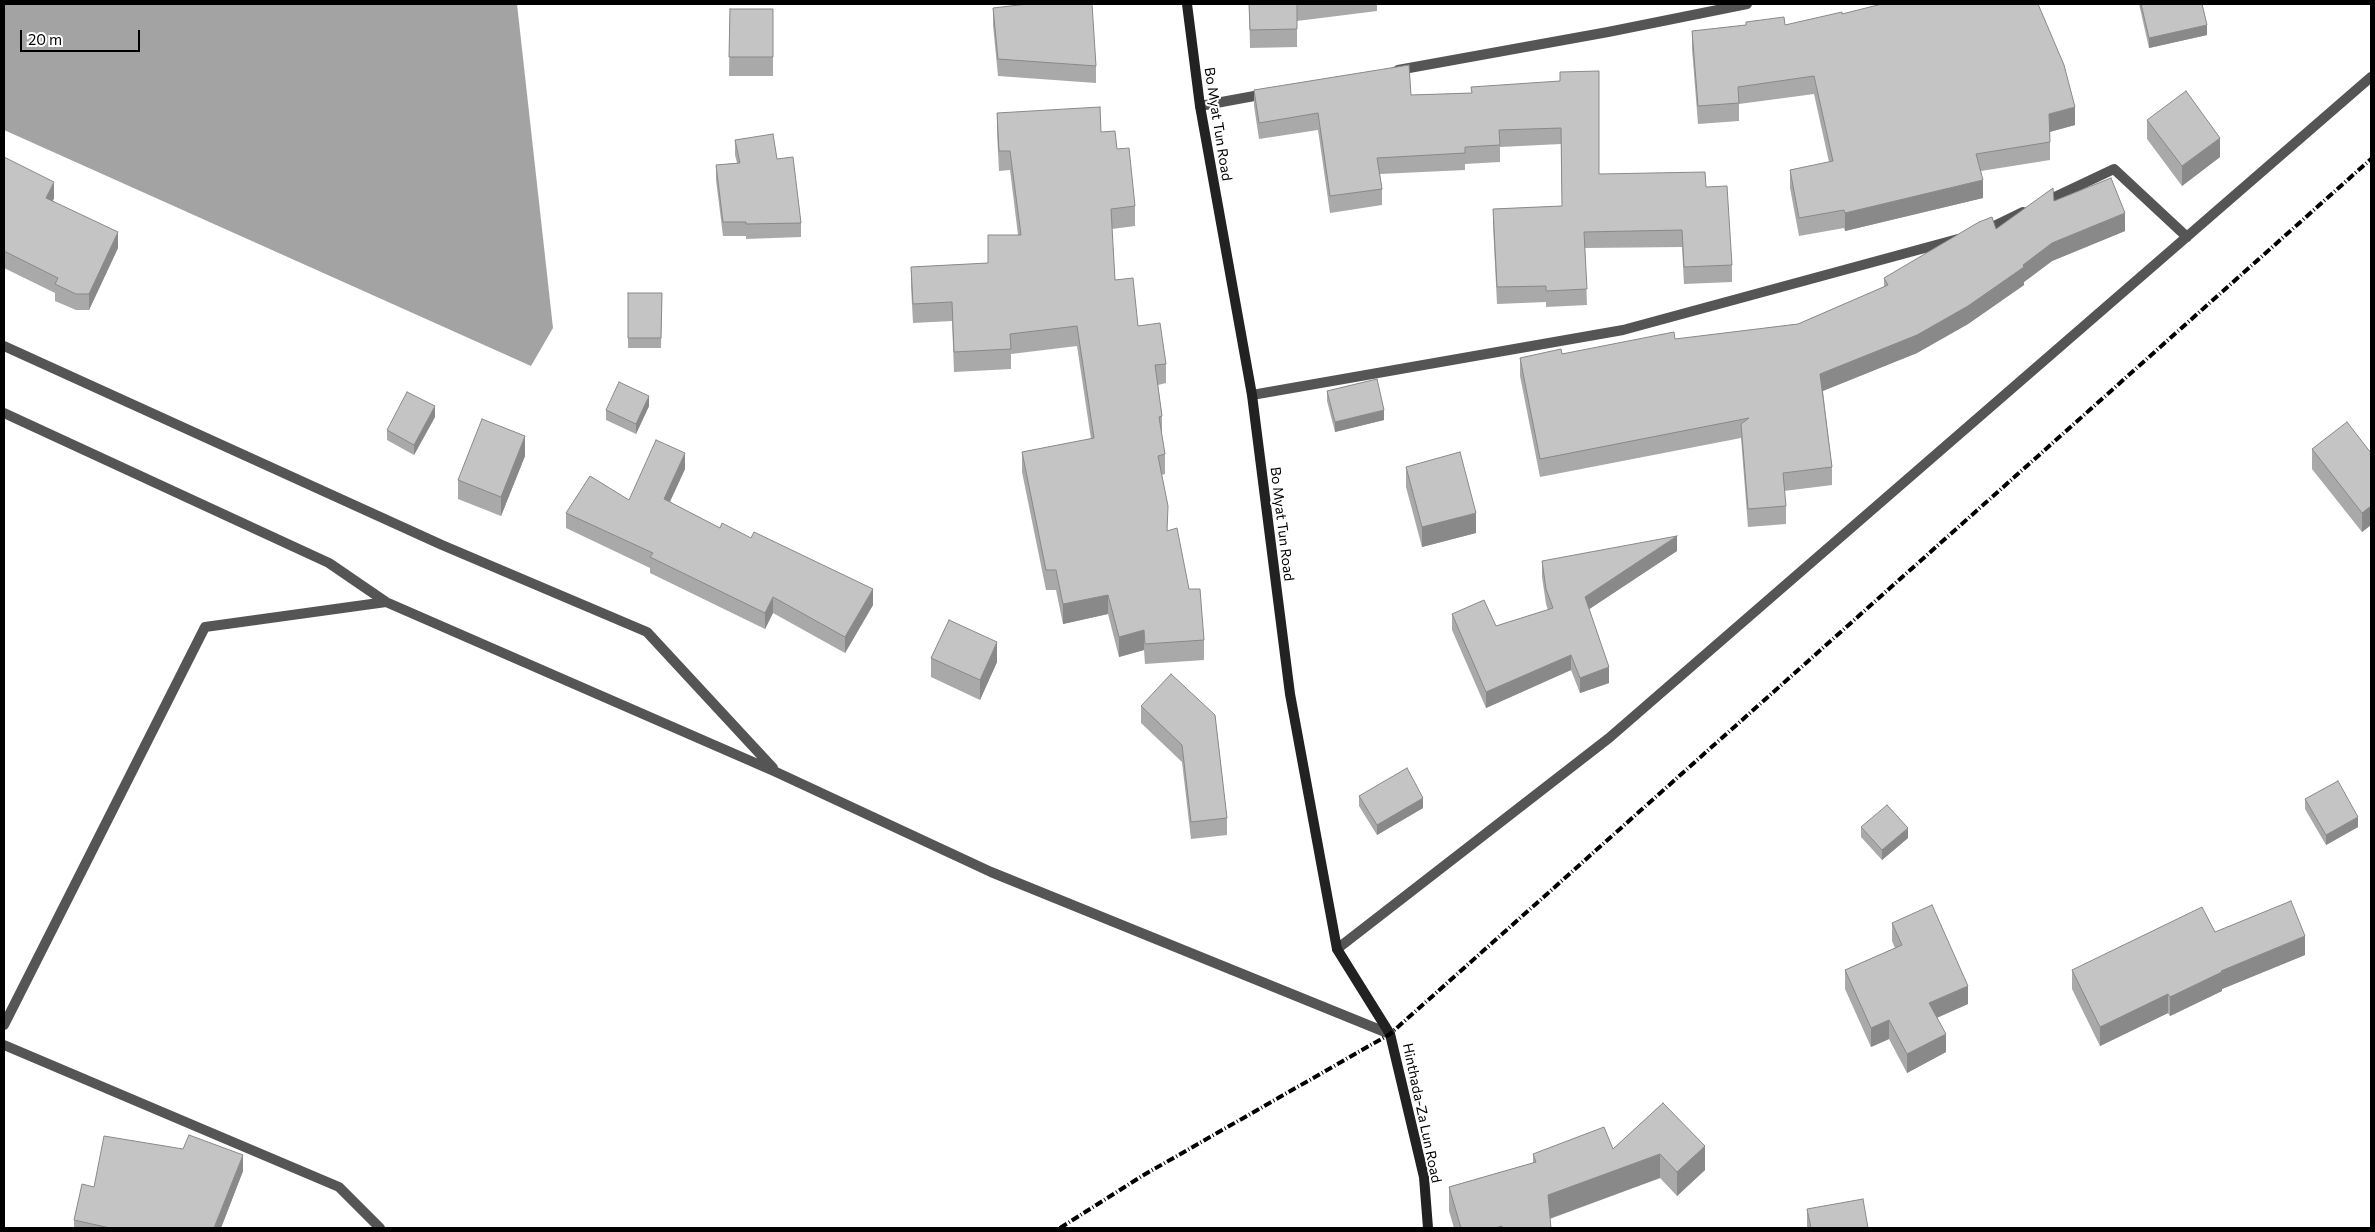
<!DOCTYPE html>
<style>
body{margin:0}
#map{position:relative;width:2375px;height:1232px;overflow:hidden;background:#fff;font-family:Commissioner,sans-serif}
canvas{display:block}
.frame{position:absolute;inset:0;border:5px solid #000;pointer-events:none}
.scale{position:absolute;left:20px;top:30px;width:120px;height:22px;box-sizing:border-box;border:2px solid #000;border-top:0;padding-left:6px;font-size:15px;line-height:18px;white-space:nowrap;color:#000;-webkit-text-stroke:4px #fff;paint-order:stroke}
</style>
<div id="map">
<canvas width="2375" height="1232"></canvas>
<div class="frame"></div>
<div class="scale">20 m</div>
</div>
<script>
const context = document.querySelector('canvas').getContext('2d');
context.lineJoin = 'round';
function fill(path, color) { context.fillStyle = color; context.fill(path, 'evenodd'); }
const shape = rows => new Path2D(rows.map(r => 'M' + r).join(''));
function strokePath(path, color, width, dash) { context.strokeStyle = color; context.lineWidth = width; context.lineCap = dash ? 'butt' : 'round'; context.setLineDash(dash || []); context.stroke(path); }
function drawText(font, color, halo, rows, align = 'center') {
  context.font = font + ' Commissioner,sans-serif'; context.lineWidth = 4; context.setLineDash([]); context.textBaseline = 'middle'; context.strokeStyle = halo; context.fillStyle = color; for (const [text, x, y, turn = 0] of rows) {
    context.save(); context.translate(x, y); context.rotate((+turn || 0) * Math.PI / 180); context.textAlign = isNaN(turn) ? turn : align; if (halo) context.strokeText(text, 0, 0); context.fillText(text, 0, 0); context.restore();
  }
}
fill(shape([
 [4,4,517,4,553,328,531,366,4,130]
]), '#a3a3a3');
strokePath(shape([
 [1398,70,1608,32,1747,4],
 [1200,106,1265,94],
 [2042,203,2114,169,2187,237],
 [1984,231,2023,212],
 [4,346,442,545,647,632,773,768],
 [1252,395,1623,330,1958,239],
 [4,413,329,563,386,602,776,772,991,872,1390,1034],
 [1337,949,1609,738,2371,77],
 [4,1025,205,627,386,602],
 [4,1045,339,1187,380,1228]
]), '#555', 10);
strokePath(shape([
 [1187,4,1200,106,1252,395,1290,694,1337,949,1390,1034,1424,1177,1428,1228]
]), '#222', 10);
strokePath(shape([
 [1060,1228,1142,1176,1390,1034,2371,159]
]), '#000', 4, [8, 2.5, 1, 2.5]);
fill(shape([
 [1249,4,1377,4,1377,11,1297,21,1297,47,1250,48],
 [2139,4,2202,4,2207,35,2149,48],
 [993,8,1096,66,1096,83,998,76,993,25],
 [730,9,773,9,773,76,729,76],
 [1842,14,2075,125,2050,132,2050,160,1981,171,1983,198,1845,231,1844,228,1799,236,1790,188,1790,170,1829,162,1814,94,1739,104,1739,121,1698,124,1692,49,1692,31,1746,25,1746,22,1785,25],
 [1560,81,1599,174,1706,187,1732,265,1732,282,1684,284,1682,247,1585,248,1587,305,1546,307,1546,302,1497,304,1493,225,1493,209,1562,206,1561,144,1500,147,1500,162,1465,164,1465,170,1380,174,1382,189,1382,205,1330,213,1318,130,1259,139,1254,106,1254,90,1411,95,1471,93],
 [997,113,1101,132,1117,149,1135,206,1135,226,1112,229,1115,280,1138,326,1166,364,1166,383,1158,385,1162,416,1162,436,1165,454,1165,474,1161,475,1167,530,1189,589,1204,640,1204,660,1145,664,1144,650,1119,657,1108,614,1063,624,1056,590,1046,590,1022,472,1022,452,1091,439,1077,346,1011,354,1011,369,954,372,952,321,913,323,911,286,911,267,988,263,1018,235,1010,170,999,171,997,133],
 [2147,120,2220,157,2182,186,2147,139],
 [735,140,777,159,801,223,801,237,746,239,746,236,723,236,716,180,716,165,737,163,735,155],
 [4,157,54,198,53,201,118,248,89,310,76,310,55,301,55,293,4,268],
 [2054,201,2125,231,2052,261,2024,282,2024,285,1968,324,1917,353,1823,391,1832,467,1832,485,1784,491,1786,506,1786,524,1748,527,1741,438,1540,477,1520,376,1520,358,1562,354,1798,324,1884,287,1884,278,1996,229],
 [628,293,662,293,661,348,628,348],
 [1327,391,1384,420,1335,432,1327,401],
 [649,406,636,434,606,420,606,410],
 [435,417,414,455,387,440,387,430],
 [2312,449,2371,453,2371,525,2362,532,2312,469],
 [525,456,501,516,458,499,458,480],
 [1406,467,1476,533,1422,547,1406,487],
 [685,469,670,502,720,528,873,605,845,653,773,613,765,629,650,573,650,568,566,528,566,513,629,500],
 [1677,551,1589,609,1609,683,1580,693,1571,670,1486,708,1452,630,1452,614,1496,626,1548,610,1546,604,1542,577,1542,561],
 [931,658,997,662,980,700,931,677],
 [1141,706,1215,715,1227,818,1227,835,1191,839,1182,762,1141,723],
 [1359,796,1423,808,1377,835,1359,806],
 [2305,799,2358,827,2326,845,2305,809],
 [1861,827,1908,838,1882,860,1861,837],
 [1892,923,1968,1004,1937,1018,1946,1052,1907,1073,1889,1039,1871,1047,1845,989,1845,970,1895,948,1892,941],
 [2215,932,2305,955,2222,989,2222,991,2170,1016,2168,1013,2100,1046,2072,989,2072,970],
 [1663,1103,1705,1170,1677,1196,1660,1178,1550,1219,1551,1228,1454,1228,1449,1211,1449,1187,1533,1163,1533,1154,1613,1149],
 [243,1171,221,1228,74,1228,74,1220],
 [1807,1209,1868,1228,1807,1228]
]), '#a9a9a9');
fill(shape([
 [2207,25,2207,35,2149,48,2149,38],
 [2075,107,2075,125,2049,132,2049,114],
 [2220,138,2220,157,2182,186,2182,166],
 [1983,180,1983,198,1845,231,1845,213],
 [54,182,54,198,46,214,46,198],
 [2125,213,2125,231,2052,261,2024,282,2024,285,1968,324,1917,353,1820,392,1820,374,2023,265,2052,243],
 [118,232,118,248,89,310,89,294],
 [649,396,649,406,636,434,636,424],
 [435,406,435,417,414,455,414,445],
 [1384,410,1384,420,1335,432,1335,422],
 [525,436,525,456,501,516,501,497],
 [685,453,685,469,664,514,664,499],
 [2371,506,2371,525,2362,532,2362,513],
 [1476,513,1476,533,1422,547,1422,527],
 [1677,536,1677,551,1585,612,1585,597],
 [873,589,873,605,845,653,845,637],
 [1108,595,1108,614,1063,624,1063,604],
 [773,597,773,613,765,629,765,613],
 [1144,630,1144,650,1119,657,1119,637],
 [997,642,997,662,980,700,980,680],
 [1571,655,1571,670,1486,708,1486,692],
 [1609,667,1609,683,1580,693,1580,678],
 [1423,798,1423,808,1377,835,1377,825],
 [2358,817,2358,827,2326,845,2326,835],
 [1908,828,1908,838,1882,860,1882,850],
 [2305,936,2305,955,2222,989,2222,991,2170,1016,2170,997,2221,971],
 [1968,986,1968,1004,1929,1021,1929,1003],
 [2168,994,2168,1013,2100,1046,2100,1027],
 [1889,1020,1889,1039,1871,1047,1871,1028],
 [1946,1034,1946,1052,1907,1073,1907,1054],
 [1705,1146,1705,1170,1677,1196,1677,1172],
 [1660,1154,1660,1178,1548,1219,1548,1195],
 [243,1155,243,1171,221,1228,214,1228]
]), '#898989');
const building = shape([
 [1028,4,1092,4,1096,66,998,59,993,8,1028,4],
 [1249,4,1297,4,1297,29,1250,30,1249,4],
 [1882,4,2038,4,2064,65,2075,107,2049,114,2050,142,1976,154,1983,180,1845,213,1844,210,1799,218,1790,170,1833,161,1814,76,1738,87,1739,103,1698,106,1692,31,1746,25,1746,22,1784,17,1785,25,1842,12,1842,14,1882,4],
 [2141,4,2202,4,2207,25,2149,38,2141,4],
 [730,9,773,9,773,57,729,57,730,9],
 [1409,65,1411,95,1472,93,1471,87,1560,81,1560,72,1599,71,1599,174,1705,172,1706,187,1727,186,1732,265,1684,267,1682,230,1584,232,1587,289,1546,291,1546,286,1497,287,1493,209,1562,206,1561,128,1499,130,1500,145,1465,147,1465,153,1377,158,1382,189,1330,196,1318,113,1259,123,1254,90,1409,65],
 [2186,91,2220,138,2182,166,2147,120,2186,91],
 [1100,107,1101,132,1115,131,1117,149,1129,148,1135,206,1111,209,1115,280,1133,278,1138,326,1160,323,1166,364,1155,365,1162,416,1159,417,1165,454,1158,456,1168,506,1167,531,1177,528,1189,589,1200,589,1204,640,1145,644,1144,630,1119,637,1108,595,1063,604,1056,570,1046,570,1022,452,1094,438,1077,326,1010,334,1011,349,954,352,952,302,913,304,911,267,988,263,988,235,1021,235,1010,151,999,151,997,113,1100,107],
 [773,134,777,159,793,157,801,223,746,224,746,222,723,222,716,165,740,163,735,140,773,134],
 [4,157,54,182,46,198,118,232,89,294,76,294,55,284,58,278,4,251,4,157],
 [2111,178,2125,213,2052,243,2023,265,2024,267,1968,306,1917,335,1820,374,1832,467,1783,473,1786,506,1748,509,1741,424,1749,418,1540,459,1520,358,1561,349,1562,354,1674,332,1675,339,1798,324,1888,285,1884,278,1979,222,1992,217,1996,229,2053,188,2054,201,2111,178],
 [628,293,662,293,661,338,628,338,628,293],
 [1377,379,1384,410,1335,422,1327,391,1377,379],
 [619,382,649,396,636,424,606,410,619,382],
 [407,392,435,406,414,445,387,430,407,392],
 [482,419,525,436,501,497,458,480,482,419],
 [2347,422,2371,453,2371,506,2362,513,2312,449,2347,422],
 [656,440,685,453,664,499,720,528,722,523,751,538,754,532,873,589,845,637,773,597,765,613,650,557,653,553,566,513,590,476,629,500,656,440],
 [1460,452,1476,513,1422,527,1406,467,1460,452],
 [1677,536,1585,597,1609,667,1580,678,1571,655,1486,692,1452,614,1484,600,1496,626,1553,608,1546,589,1542,561,1677,536],
 [949,620,997,642,980,680,931,658,949,620],
 [1171,674,1215,715,1227,818,1191,822,1182,745,1141,706,1171,674],
 [1407,768,1423,798,1377,825,1359,796,1407,768],
 [2338,781,2358,817,2326,835,2305,799,2338,781],
 [1887,805,1908,828,1882,850,1861,827,1887,805],
 [2291,901,2305,936,2221,971,2222,972,2170,997,2168,994,2100,1027,2072,970,2202,907,2215,932,2291,901],
 [1932,905,1968,986,1929,1003,1946,1034,1907,1054,1889,1020,1871,1028,1845,970,1902,945,1892,923,1932,905],
 [1663,1103,1705,1146,1677,1172,1660,1154,1548,1195,1551,1228,1502,1228,1502,1226,1495,1228,1461,1228,1449,1187,1536,1162,1533,1154,1604,1127,1613,1149,1663,1103],
 [189,1135,243,1155,214,1228,110,1228,74,1220,82,1184,94,1187,104,1136,183,1149,189,1135],
 [1863,1199,1868,1228,1811,1228,1807,1209,1863,1199]
]);
fill(building, '#c4c4c4');
strokePath(building, '#898989', 1);
drawText('14px', '#000', '#fff', [
 ["Bo Myat Tun Road",1218,124,81],
 ["Bo Myat Tun Road",1282,524,83],
 ["Hinthada-Za Lun Road",1422,1113,78]
]);
</script>
